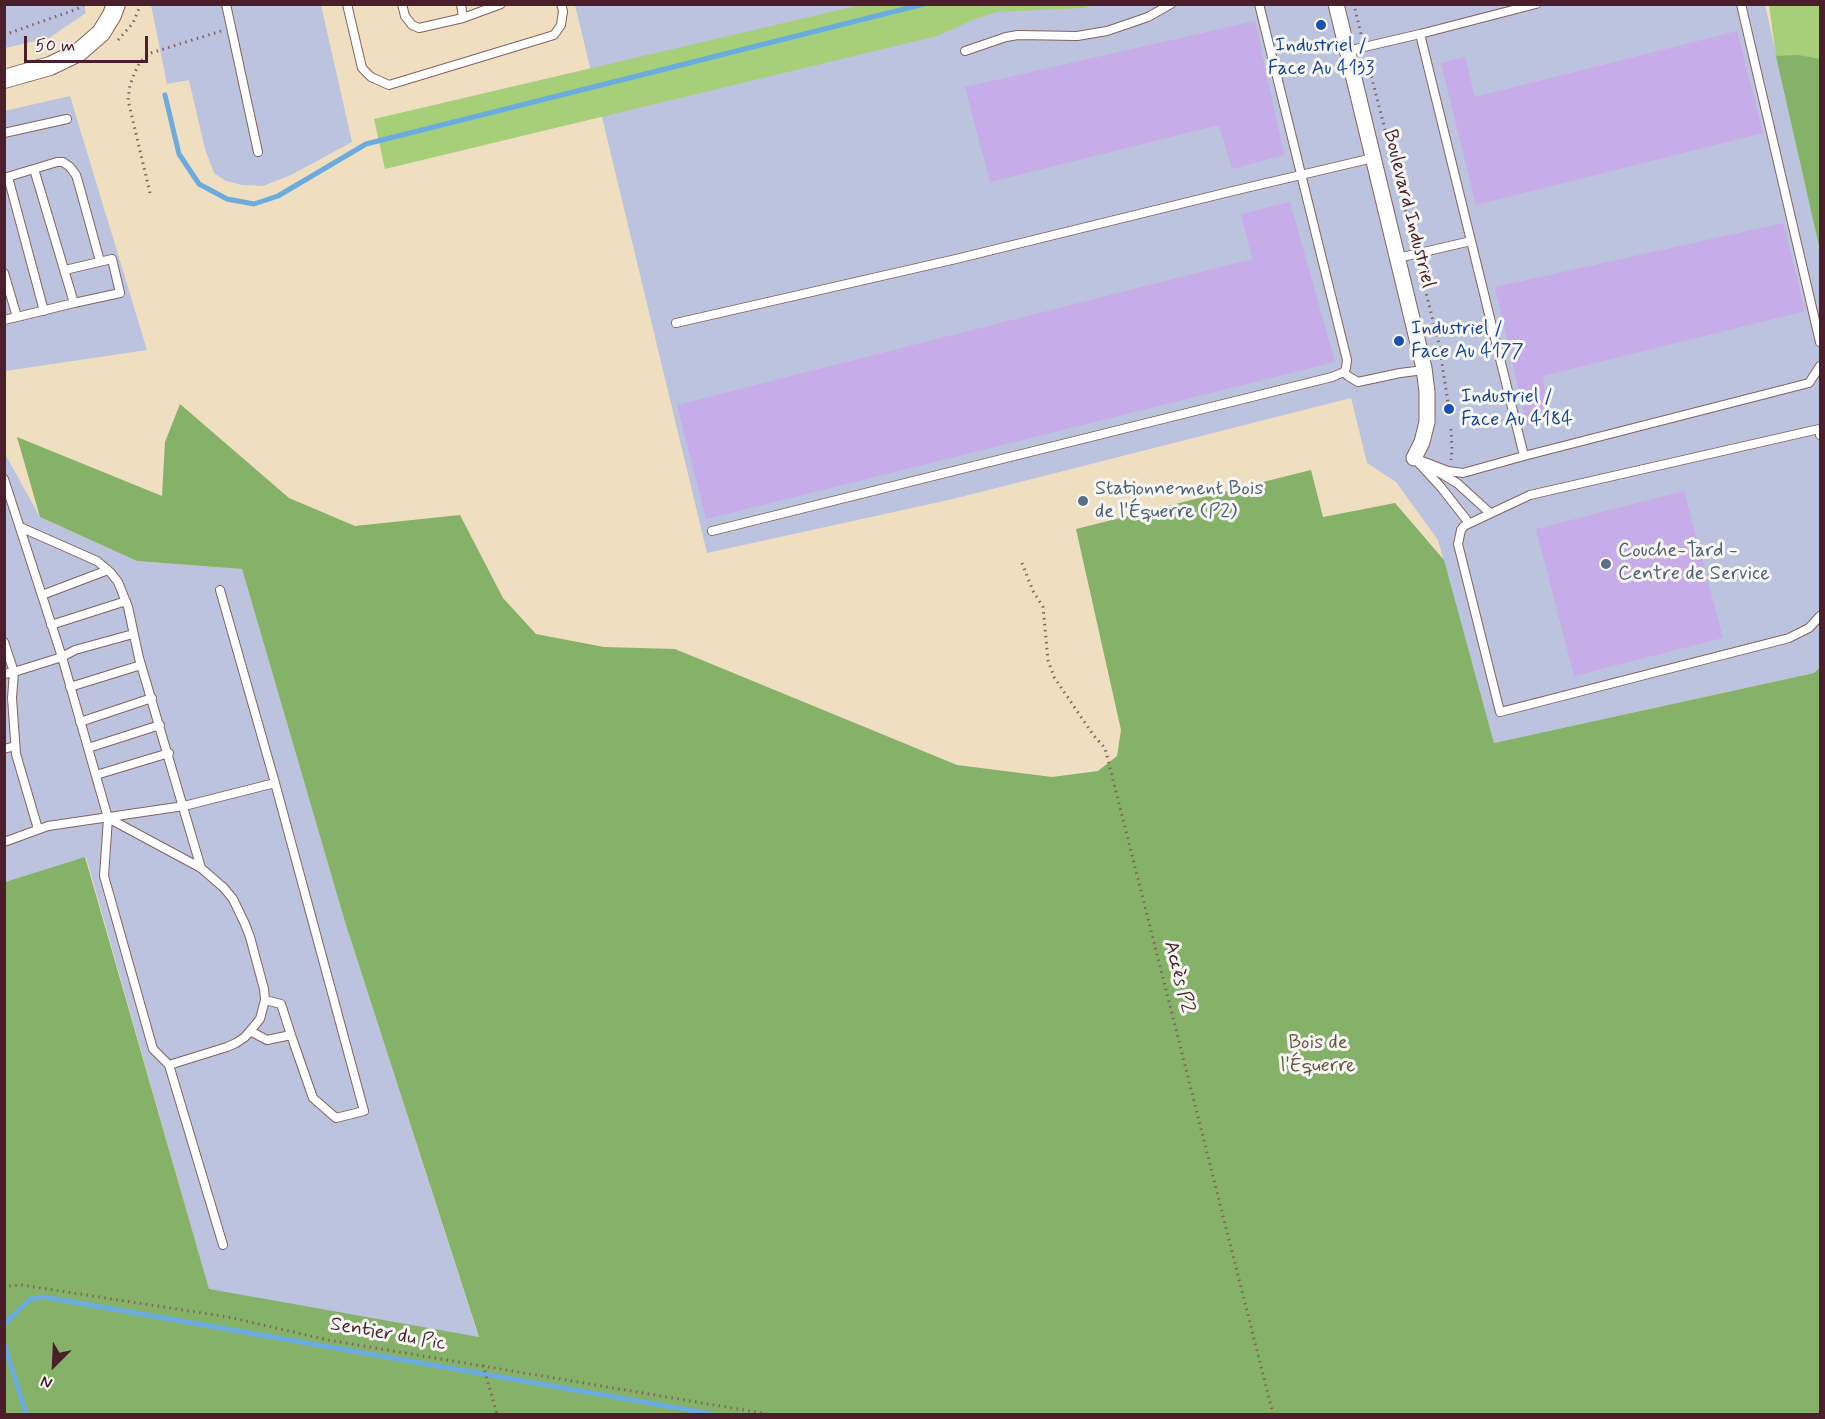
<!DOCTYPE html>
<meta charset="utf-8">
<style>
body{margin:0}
#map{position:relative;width:1825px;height:1419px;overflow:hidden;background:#f0dec0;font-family:Mynerve,sans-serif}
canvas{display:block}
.frame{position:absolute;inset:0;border:6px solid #4a1f2b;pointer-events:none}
.north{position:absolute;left:24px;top:1335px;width:60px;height:60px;-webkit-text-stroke:4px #f6f6f2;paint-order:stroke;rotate:204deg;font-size:16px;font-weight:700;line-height:24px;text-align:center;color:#4a1f2b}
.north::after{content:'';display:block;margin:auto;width:21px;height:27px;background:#4a1f2b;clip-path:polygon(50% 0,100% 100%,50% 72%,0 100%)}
.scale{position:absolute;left:24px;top:36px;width:124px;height:27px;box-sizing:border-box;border:3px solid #4a1f2b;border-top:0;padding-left:8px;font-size:18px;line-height:21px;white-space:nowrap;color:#4a1f2b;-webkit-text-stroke:4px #f6f6f2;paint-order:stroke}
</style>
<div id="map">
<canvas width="1825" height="1419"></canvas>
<div class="frame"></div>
<div class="north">N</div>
<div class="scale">50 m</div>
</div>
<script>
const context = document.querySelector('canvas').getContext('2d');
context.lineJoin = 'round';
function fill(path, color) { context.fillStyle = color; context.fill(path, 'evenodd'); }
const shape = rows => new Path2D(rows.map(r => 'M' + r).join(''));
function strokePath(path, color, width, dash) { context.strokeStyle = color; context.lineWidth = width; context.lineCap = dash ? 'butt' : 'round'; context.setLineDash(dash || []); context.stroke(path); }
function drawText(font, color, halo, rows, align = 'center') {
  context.font = font + ' Mynerve,sans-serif'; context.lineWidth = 6; context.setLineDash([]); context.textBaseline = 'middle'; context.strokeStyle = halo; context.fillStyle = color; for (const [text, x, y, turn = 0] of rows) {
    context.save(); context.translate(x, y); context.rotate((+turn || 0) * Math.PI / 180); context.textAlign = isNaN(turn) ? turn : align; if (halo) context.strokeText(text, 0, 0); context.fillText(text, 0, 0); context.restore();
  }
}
fill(shape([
 [4,5,84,5,86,13,49,38,5,48],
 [151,5,321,5,352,142,291,175,263,186,242,185,226,181,214,173,205,149,189,80,167,84],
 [575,5,1765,5,1820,249,1820,667,1814,673,1494,743,1438,540,1396,482,1367,463,1351,398,953,499,707,553],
 [70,96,147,350,5,371,4,111],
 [4,452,40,517,137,561,242,569,345,922,479,1338,209,1290,86,857,5,882]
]), '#bcc3de');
fill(shape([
 [865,4,1097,5,1082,8,997,12,975,19,937,36,385,169,374,119],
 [1769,5,1820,5,1820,250,1776,56]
]), '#a7ce79');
fill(shape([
 [1798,55,1820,59,1820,250,1776,56],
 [180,404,289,498,355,526,460,515,503,598,536,634,604,647,675,649,957,765,1052,777,1098,771,1117,756,1121,730,1076,529,1311,470,1323,517,1395,503,1444,560,1494,743,1814,673,1820,667,1820,1414,5,1414,5,882,85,857,209,1289,479,1337,345,922,242,569,137,561,40,517,17,437,162,496,165,442]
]), '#85b169');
strokePath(shape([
 [165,95,179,154,199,184,227,199,254,204,278,196,366,144,924,4],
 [4,1324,30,1299,44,1297,712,1414],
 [4,1343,26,1414]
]), '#6babde', 5);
fill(shape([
 [1255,21,1284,155,1232,169,1219,125,990,182,965,87],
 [1737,31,1763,133,1476,205,1441,63,1465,57,1475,97],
 [1290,202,1335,362,706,519,677,405,1252,259,1241,214],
 [1783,223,1805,311,1543,376,1548,422,1527,426,1495,287],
 [1684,491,1723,638,1574,676,1536,529]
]), '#c7acea');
const service = shape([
 [226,4,258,152],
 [347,4,362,68,371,77,389,85,554,35,561,25,563,11,561,4],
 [402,4,405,16,412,25,419,28,463,18,501,4],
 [461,4,463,18],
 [1741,4,1820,342],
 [1420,34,1536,4],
 [965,51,1006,37,1018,35,1077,36,1107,31,1148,17,1171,4],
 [1347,51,1420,34,1524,456,1463,473,1448,471,1414,458],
 [4,133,67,119],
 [8,177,44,311],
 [4,178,57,162,63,162,70,167,76,175,79,185,100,261],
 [1398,258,1471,241],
 [65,270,112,259,120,293,74,303],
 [4,273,17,317,4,320],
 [17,317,74,303,34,169],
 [676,323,956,259,1233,191,1373,158],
 [1344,372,1348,376,1358,382,1400,373,1424,370],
 [1820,435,1819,429,1530,495,1464,526,1461,530,1458,544,1500,712,1789,638,1809,628,1820,616],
 [1524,456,1809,383,1820,366],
 [1415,459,1440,486,1469,523],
 [1433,469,1457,483,1490,513],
 [4,479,62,657,108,818,104,876,153,1049,169,1065,227,1047,236,1043,245,1037,260,1019,265,1000,264,989,250,937,245,924,233,899,224,888,201,868,108,818],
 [20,527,97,561,111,573,118,582,128,607,139,658,201,868],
 [712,531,1332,377,1344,372,1346,368,1347,360,1259,4],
 [220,590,275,783,364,1111,336,1118,313,1098,291,1035,267,1040,250,1031],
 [42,595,108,570],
 [51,625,126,601],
 [4,642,14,672,4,674],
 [70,687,141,665],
 [80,722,152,698],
 [88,748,160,725],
 [4,749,15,746],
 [96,775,169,753],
 [38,829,16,754,12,698,14,672,62,657,75,650,133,634],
 [4,842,48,826,184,806,275,783],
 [265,1000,281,1004,291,1035],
 [169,1065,223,1245]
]);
const minor = shape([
 [1336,4,1424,368,1427,392,1427,422,1422,442,1414,458]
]);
const tertiary = shape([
 [4,79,50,66,79,52,101,33,112,15,116,4]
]);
strokePath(service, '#84625f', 10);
strokePath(minor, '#84625f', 17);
strokePath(tertiary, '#84625f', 20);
strokePath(shape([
 [1355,9,1362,38],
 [4,35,77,9,85,4],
 [118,40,133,23,141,4],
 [1367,59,1414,244],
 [150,193,128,100,130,85,135,72,140,62,151,53,221,31],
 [1419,265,1439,344,1449,409],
 [1451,429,1452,450,1451,460],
 [1022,563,1033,591,1043,607,1048,660,1054,677,1094,736,1105,748,1273,1414],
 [4,1289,10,1286,22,1285,228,1317,328,1340,768,1414],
 [483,1365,497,1414]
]), '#84625f', 3, [1.5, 4.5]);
strokePath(service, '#fff', 8);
strokePath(minor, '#fff', 15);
strokePath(tertiary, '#fff', 18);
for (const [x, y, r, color] of [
 [1321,25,6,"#1a4fb4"],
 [1399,341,6,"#1a4fb4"],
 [1449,409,6,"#1a4fb4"],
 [1083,501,6,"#5c6f8a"],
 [1606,564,6,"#5c6f8a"]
]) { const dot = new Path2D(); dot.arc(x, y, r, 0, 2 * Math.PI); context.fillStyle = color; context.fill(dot); strokePath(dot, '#f6f6f2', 2); }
drawText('20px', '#164399', '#f6f6f2', [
 ["Industriel /",1321,47,"center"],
 ["Face Au 4133",1321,70,"center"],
 ["Industriel /",1411,330],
 ["Face Au 4177",1411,353],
 ["Industriel /",1461,398],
 ["Face Au 4184",1461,421]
], 'left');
drawText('20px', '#4a1f2b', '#f6f6f2', [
 ["Boulevard Industriel",1408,209,76],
 ["Accès P2",1178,977,76],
 ["Sentier du Pic",388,1335,10]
]);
drawText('20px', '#4e5e75', '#f6f6f2', [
 ["Stationnement Bois",1095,490],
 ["de l'Équerre (P2)",1095,513],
 ["Couche-Tard -",1618,552],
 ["Centre de Service",1618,575]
], 'left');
drawText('20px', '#665442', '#f6f6f2', [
 ["Bois de",1318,1044],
 ["l'Équerre",1318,1067]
]);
</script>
